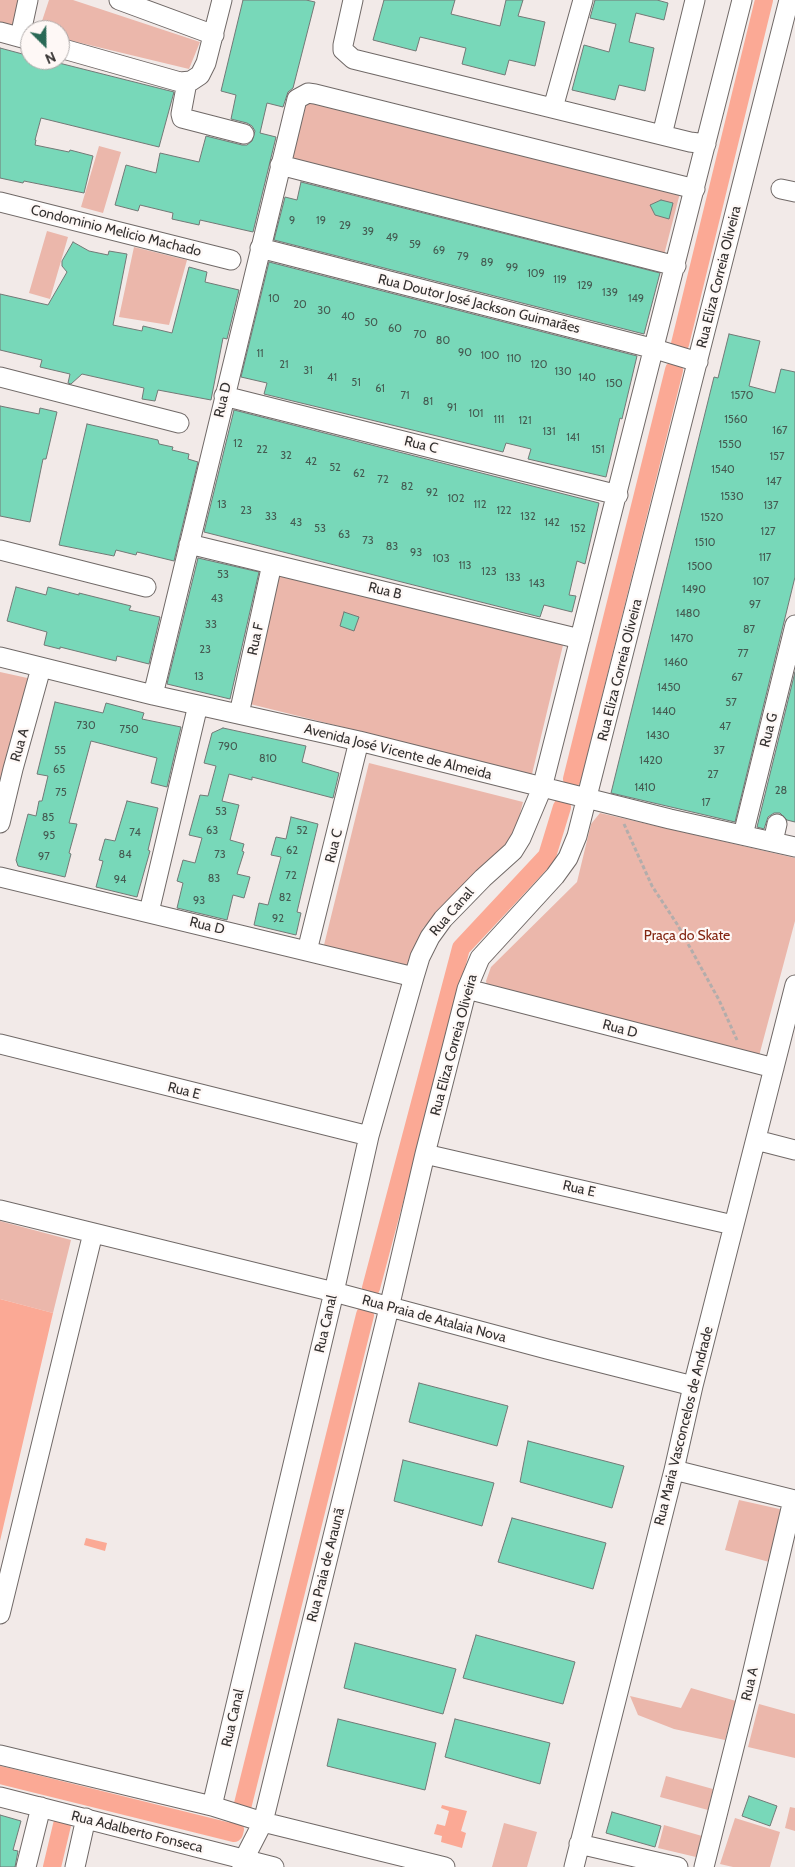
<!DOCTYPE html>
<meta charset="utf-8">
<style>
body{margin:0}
#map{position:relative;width:795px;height:1867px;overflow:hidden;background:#f2eae8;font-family:Cabin,sans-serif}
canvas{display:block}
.north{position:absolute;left:20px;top:20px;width:50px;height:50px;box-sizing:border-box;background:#fef8f6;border:1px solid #ada8a7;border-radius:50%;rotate:157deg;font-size:14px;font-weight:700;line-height:20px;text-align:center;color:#343130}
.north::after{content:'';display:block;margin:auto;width:18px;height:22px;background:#296956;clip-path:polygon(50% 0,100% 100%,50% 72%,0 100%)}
</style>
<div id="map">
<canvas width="795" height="1867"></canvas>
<div class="north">N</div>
</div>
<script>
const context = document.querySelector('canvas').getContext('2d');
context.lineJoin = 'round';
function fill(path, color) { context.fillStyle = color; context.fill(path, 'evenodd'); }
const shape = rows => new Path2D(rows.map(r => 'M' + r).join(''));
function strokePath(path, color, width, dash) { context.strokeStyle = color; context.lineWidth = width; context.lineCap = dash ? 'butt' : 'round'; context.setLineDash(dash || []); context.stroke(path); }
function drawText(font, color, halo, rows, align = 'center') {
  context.font = font + ' Cabin,sans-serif'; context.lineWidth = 4.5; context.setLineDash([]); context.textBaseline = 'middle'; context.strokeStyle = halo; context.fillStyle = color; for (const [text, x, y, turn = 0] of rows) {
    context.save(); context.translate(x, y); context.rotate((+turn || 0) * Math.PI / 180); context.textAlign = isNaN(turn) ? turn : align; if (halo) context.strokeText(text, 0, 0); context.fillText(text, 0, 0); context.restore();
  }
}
fill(shape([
 [0,0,22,0,14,31,0,28],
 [49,0,73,0,200,42,189,69,60,38,60,30,39,30],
 [305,97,680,193,664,255,289,160],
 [99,146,121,152,103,213,81,207],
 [47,231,68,237,50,299,29,293],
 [134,247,187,260,169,325,119,317],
 [278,570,564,641,532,774,246,703],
 [0,672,32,679,0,803],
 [369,763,523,802,514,837,510,842,423,928,409,967,324,945],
 [600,813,795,858,795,921,759,1056,487,986,486,981,491,967,577,882,591,824],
 [0,1221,71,1240,53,1313,0,1299],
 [739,1500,784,1510,773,1563,725,1550],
 [691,1688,736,1701,725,1740,674,1729,638,1715,630,1696,681,1708],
 [759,1704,795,1714,795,1758,748,1747],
 [666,1776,713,1789,708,1810,660,1797],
 [790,1807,795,1808,795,1831,785,1828],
 [735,1818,780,1832,770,1867,733,1867,720,1864],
 [504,1823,537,1832,527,1867,492,1867],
 [664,1825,702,1836,696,1857,658,1848]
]), '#ebb7ab');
fill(shape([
 [0,1299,53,1313,0,1541],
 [86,1538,107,1543,105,1551,84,1545],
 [442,1805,467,1811,461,1831,466,1833,462,1848,441,1842,442,1836,434,1834,437,1824,445,1826,449,1811,441,1808]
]), '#fba995');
strokePath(shape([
 [680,344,764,0],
 [572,779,674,370],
 [371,1288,461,948,547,856,562,807],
 [0,1775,234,1833,235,1829],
 [242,1808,365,1315],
 [52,1867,62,1825]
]), '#fba995', 18);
const building = shape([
 [243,0,306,0,315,2,293,88,288,92,283,107,267,103,260,133,276,137,253,232,200,220,199,225,172,219,173,213,140,205,138,211,115,205,126,165,156,173,160,153,199,162,206,136,242,145,247,145,252,141,255,131,252,126,247,123,231,119,236,95,221,91,243,0],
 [384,0,455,0,451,14,500,26,506,0,523,0,518,16,545,22,535,66,509,60,505,75,462,64,466,48,420,37,416,51,373,40,384,0],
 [595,0,657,0,668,3,664,20,636,13,629,42,654,48,645,91,619,85,615,100,572,90,584,45,609,52,616,24,590,18,595,0],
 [0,48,30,56,30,60,47,60,174,92,159,147,41,118,35,140,36,140,35,145,69,152,70,150,93,156,84,193,24,181,23,183,0,178,0,48],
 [301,182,660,273,644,334,274,240,285,197,297,200,301,182],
 [661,200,673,203,669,219,655,215,650,205,661,200],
 [73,242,89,251,108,255,109,251,127,254,113,325,142,331,143,326,172,333,189,267,207,272,205,282,239,290,227,339,223,338,211,400,158,390,155,401,142,399,144,388,82,374,71,384,68,383,70,374,40,367,42,360,0,350,0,294,48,305,67,272,62,266,62,261,73,242],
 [269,262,637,356,622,419,620,418,606,477,528,459,531,449,506,443,503,452,264,394,267,383,241,377,269,262],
 [729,334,760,341,749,386,775,393,781,369,795,372,795,577,735,822,611,793,714,377,718,378,729,334],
 [0,406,39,414,40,408,57,412,46,459,43,459,30,522,0,516,0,406],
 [234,410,599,503,585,564,577,561,569,595,576,596,572,612,544,605,540,617,204,532,234,410],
 [87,424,158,440,159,444,173,447,172,450,189,454,188,459,198,462,174,561,137,552,136,555,116,550,114,556,59,545,87,424],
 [198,558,259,572,230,699,167,684,198,558],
 [16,587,46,595,48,587,79,595,79,593,131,606,129,610,160,617,149,664,117,656,116,661,60,647,60,649,44,645,47,632,7,621,16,587],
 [344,612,359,617,354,631,340,626,344,612],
 [795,672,795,822,787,820,780,813,774,813,768,817,764,829,757,827,795,672],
 [55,702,103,713,106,703,144,713,142,719,181,727,167,787,151,783,157,758,91,741,69,823,77,824,69,853,71,854,65,877,18,866,16,860,28,814,36,816,39,801,42,801,48,776,37,774,55,702],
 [223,728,306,746,302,762,339,773,333,798,252,777,252,780,229,774,222,801,239,805,230,840,244,844,242,851,244,852,237,874,250,877,244,898,233,895,227,920,177,908,183,883,177,881,183,860,195,863,202,838,189,835,200,795,208,796,216,766,204,763,212,733,223,728],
 [127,801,158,808,148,850,150,851,137,897,96,887,103,861,99,860,105,839,115,841,127,801],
 [291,817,318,824,301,895,297,912,301,913,296,935,254,925,259,903,268,905,281,857,271,855,276,837,286,839,291,817],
 [419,1383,508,1406,497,1446,409,1422,419,1383],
 [528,1441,624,1466,612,1508,520,1482,528,1441],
 [403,1460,494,1483,482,1526,394,1501,403,1460],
 [512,1518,606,1543,593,1589,498,1562,512,1518],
 [476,1635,575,1662,563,1704,463,1678,476,1635],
 [355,1643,456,1669,443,1714,344,1688,355,1643],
 [338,1719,436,1743,425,1790,327,1766,338,1719],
 [455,1719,550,1743,540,1784,445,1757,455,1719],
 [749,1796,777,1806,770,1826,742,1816,749,1796],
 [612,1812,661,1826,655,1847,606,1833,612,1812],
 [0,1815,21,1821,13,1850,18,1851,15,1867,0,1867,0,1815]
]);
fill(building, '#78d8b9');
strokePath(building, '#727976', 1);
const minor = shape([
 [119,0,214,35],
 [353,0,343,45,343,50,353,59,690,142,706,144],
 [0,32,30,40],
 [20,37,28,0],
 [60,48,180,82,191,81,200,75,206,63,222,0],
 [187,82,181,114,182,118,244,134],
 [553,108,583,0],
 [662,135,695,0],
 [280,165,676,266],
 [781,189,795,192],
 [0,202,231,260],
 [260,248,655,349,698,362],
 [0,377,179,423],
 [224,396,618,495],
 [189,544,580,639],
 [0,550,146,587],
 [0,657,153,695,359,741,670,819,795,847],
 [153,695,297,99,308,93,315,94,695,189],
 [239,714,272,564],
 [0,823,13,769,41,668],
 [743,835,795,625],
 [773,842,777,824],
 [0,877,414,977],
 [149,912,198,705],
 [307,951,359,741],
 [467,989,774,1068],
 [0,1044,369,1136],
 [756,1140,795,1150],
 [425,1154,733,1225],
 [0,1210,334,1292,547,1349,693,1386],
 [674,1470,795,1500],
 [0,1614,93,1233],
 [0,1755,212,1806],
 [0,1797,274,1867],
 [579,1844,678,1867],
 [26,1867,41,1807],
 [75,1867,86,1818],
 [242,1867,244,1859,263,1822,389,1308,425,1154,467,989,480,958,555,876,568,858,577,836,789,0],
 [445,1867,263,1822,212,1806,334,1292,369,1136,414,977,420,957,430,937,443,919,483,878,513,851,521,838,542,788,742,0],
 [574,1867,674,1470,693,1386,795,985],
 [704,1867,747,1696,793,1500]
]);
strokePath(minor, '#706967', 21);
strokePath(shape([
 [624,824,652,886,677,924,719,1000,737,1040]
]), '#b3adab', 3, [4, 2.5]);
strokePath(minor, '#fff', 19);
drawText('11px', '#455b52', null, [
 ["9",292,221],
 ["19",321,221],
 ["29",345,226],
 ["39",368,232],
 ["49",392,238],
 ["59",415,245],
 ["69",439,251],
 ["79",463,257],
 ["89",487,263],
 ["99",512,268],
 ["109",536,274],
 ["119",560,280],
 ["129",585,286],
 ["139",610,293],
 ["10",274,299],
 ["149",636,299],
 ["20",300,305],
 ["30",324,311],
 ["40",348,317],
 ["50",371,323],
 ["60",395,329],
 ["70",420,335],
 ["80",443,341],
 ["90",465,353],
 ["11",260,354],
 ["100",490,356],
 ["110",514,359],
 ["21",284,365],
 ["120",539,365],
 ["31",308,371],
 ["130",563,372],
 ["41",332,378],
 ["140",587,378],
 ["51",356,383],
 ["150",614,384],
 ["61",380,389],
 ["71",405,396],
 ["1570",742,396],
 ["81",428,402],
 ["91",452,408],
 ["101",476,414],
 ["111",499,420],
 ["1560",736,420],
 ["121",525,421],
 ["167",780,431],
 ["131",549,432],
 ["141",573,438],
 ["12",238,444],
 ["1550",730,445],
 ["22",262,450],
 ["151",598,450],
 ["32",286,456],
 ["157",777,457],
 ["42",311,462],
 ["52",335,468],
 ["1540",723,470],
 ["62",359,474],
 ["72",383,480],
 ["147",774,482],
 ["82",407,487],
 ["92",432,493],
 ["1530",732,497],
 ["102",456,499],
 ["13",222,505],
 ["112",480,505],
 ["137",771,506],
 ["23",246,511],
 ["122",504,511],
 ["33",271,517],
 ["132",528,517],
 ["1520",712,518],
 ["43",296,523],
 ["142",552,523],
 ["53",320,529],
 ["152",578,529],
 ["127",768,532],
 ["63",344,535],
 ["73",368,541],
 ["1510",705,543],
 ["83",392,547],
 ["93",416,553],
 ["117",765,558],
 ["103",441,559],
 ["113",465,566],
 ["1500",700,567],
 ["123",489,572],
 ["53",223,575],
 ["133",513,578],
 ["107",761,582],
 ["143",537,584],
 ["1490",694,590],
 ["43",217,599],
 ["97",755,605],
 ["1480",688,614],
 ["33",211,625],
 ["87",749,630],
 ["1470",682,639],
 ["23",205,650],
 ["77",743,654],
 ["1460",676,663],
 ["13",199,677],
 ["67",737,678],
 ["1450",669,688],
 ["57",731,703],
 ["1440",664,712],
 ["730",86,726],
 ["47",725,727],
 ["750",129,730],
 ["1430",658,736],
 ["790",228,747],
 ["55",60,751],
 ["37",719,751],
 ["810",268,759],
 ["1420",651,761],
 ["65",59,770],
 ["27",713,775],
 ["1410",645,788],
 ["28",781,791],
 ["75",61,793],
 ["17",706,803],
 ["53",221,812],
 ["85",48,818],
 ["63",212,831],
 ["52",302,831],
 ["74",135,833],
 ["95",49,836],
 ["62",292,851],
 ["84",125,855],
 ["73",220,855],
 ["97",44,857],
 ["72",291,876],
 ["83",214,879],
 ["94",120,880],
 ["82",285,898],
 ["93",199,901],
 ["92",278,919]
]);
drawText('14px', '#343130', '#fef8f6', [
 ["Condominio Melicio Machado",116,231,14],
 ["Rua Eliza Correia Oliveira",719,277,-76],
 ["Rua Doutor José Jackson Guimarães",479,304,14],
 ["Rua D",223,400,-77],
 ["Rua C",421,445,14],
 ["Rua B",385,591,14],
 ["Rua F",256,639,-78],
 ["Rua Eliza Correia Oliveira",620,670,-76],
 ["Rua G",769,730,-76],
 ["Rua A",20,745,-74],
 ["Avenida José Vicente de Almeida",398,752,14],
 ["Rua C",334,846,-76],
 ["Rua Canal",452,912,-49],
 ["Rua D",207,926,14],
 ["Rua D",620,1029,15],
 ["Rua Eliza Correia Oliveira",454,1045,-75],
 ["Rua E",184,1091,14],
 ["Rua E",579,1189,13],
 ["Rua Praia de Atalaia Nova",434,1319,15],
 ["Rua Canal",326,1324,-77],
 ["Rua Maria Vasconcelos de Andrade",684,1426,-76],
 ["Rua Praia de Araunã",326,1565,-76],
 ["Rua A",750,1684,-77],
 ["Rua Canal",233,1718,-77],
 ["Rua Adalberto Fonseca",137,1832,14]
]);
drawText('14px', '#822410', '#fef8f6', [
 ["Praça do Skate",687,936]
]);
</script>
